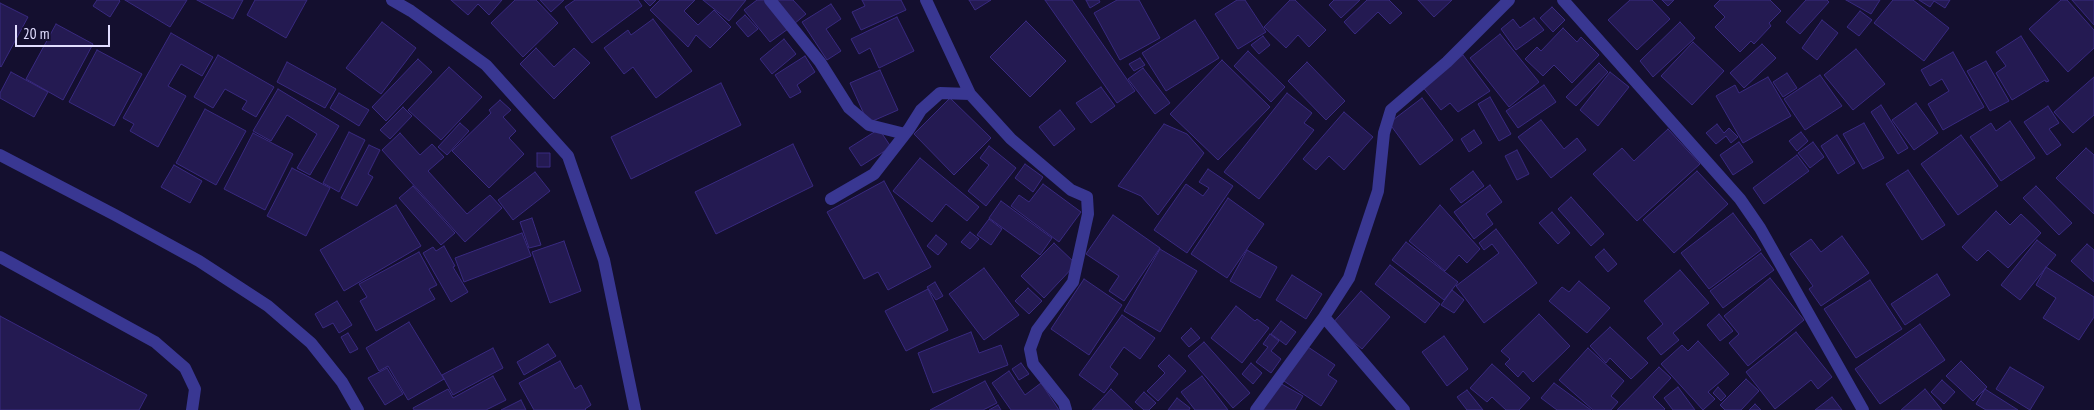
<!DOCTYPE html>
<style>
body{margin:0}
#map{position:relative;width:2094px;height:410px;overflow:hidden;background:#140f2f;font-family:"PT Sans Narrow",sans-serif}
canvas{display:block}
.scale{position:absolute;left:15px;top:25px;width:95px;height:22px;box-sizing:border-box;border:2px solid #e1ddff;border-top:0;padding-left:6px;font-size:15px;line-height:18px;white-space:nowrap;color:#e1ddff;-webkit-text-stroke:4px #140f2f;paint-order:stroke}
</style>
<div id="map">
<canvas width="2094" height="410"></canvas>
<div class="scale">20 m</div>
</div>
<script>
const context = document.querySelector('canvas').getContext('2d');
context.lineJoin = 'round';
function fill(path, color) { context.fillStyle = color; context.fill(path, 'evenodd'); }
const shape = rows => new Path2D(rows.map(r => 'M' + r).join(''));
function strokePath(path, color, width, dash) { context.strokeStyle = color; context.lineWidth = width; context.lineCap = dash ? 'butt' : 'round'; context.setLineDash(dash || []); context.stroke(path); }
const building = shape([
 [97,0,119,0,120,1,110,17,93,6,97,0],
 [125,0,187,0,170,27,125,0],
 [197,0,243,0,233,19,197,0],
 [255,0,307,0,286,38,247,15,255,0],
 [451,0,502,0,489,15,478,4,468,15,451,0],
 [515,0,536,0,558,23,523,57,491,23,515,0],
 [540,0,564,0,551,12,540,0],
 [575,0,638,0,642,6,592,43,565,7,575,0],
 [644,0,656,0,650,6,644,0],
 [660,0,695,0,684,11,698,25,714,10,731,27,710,48,696,35,688,47,650,10,660,0],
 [703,0,746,0,729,21,703,0],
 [757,0,765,0,788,29,770,42,744,10,757,0],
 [770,0,793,0,806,14,794,24,770,0],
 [862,0,901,0,906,10,861,30,852,12,865,6,862,0],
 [969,0,991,0,975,10,969,0],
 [1045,0,1072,0,1135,91,1117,103,1045,0],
 [1086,0,1099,0,1100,2,1090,8,1086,0],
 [1117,0,1139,0,1160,38,1120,60,1094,13,1117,0],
 [1237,0,1245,0,1266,32,1238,49,1215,14,1237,0],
 [1290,0,1295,0,1326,30,1309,47,1298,35,1286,48,1264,27,1290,0],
 [1334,0,1360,0,1341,18,1329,5,1334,0],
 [1367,0,1389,0,1402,13,1390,24,1378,12,1355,34,1344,22,1367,0],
 [1418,0,1452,0,1434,17,1418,0],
 [1630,0,1652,0,1670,19,1637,50,1608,20,1630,0],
 [1662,0,1674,0,1668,6,1662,0],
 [1720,0,1770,0,1781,11,1769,23,1771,26,1754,44,1751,41,1740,52,1715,27,1725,17,1714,6,1720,0],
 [1806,0,1827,0,1829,2,1800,34,1786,22,1806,0],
 [1846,0,1880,0,1871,14,1846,0],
 [1893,0,1913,0,1949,28,1924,61,1874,23,1893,0],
 [1919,0,1950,0,1945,8,1934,1,1930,7,1919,0],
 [2061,0,2067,0,2094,30,2094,48,2068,72,2029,29,2061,0],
 [2072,0,2094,0,2094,25,2072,0],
 [0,3,28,17,1,67,0,66,0,3],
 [831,4,841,19,826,29,841,51,827,60,802,22,831,4],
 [1552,7,1565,20,1553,32,1540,18,1552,7],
 [1860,11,1872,20,1859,36,1847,27,1860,11],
 [745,15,758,29,748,37,736,23,745,15],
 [897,17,914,51,879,68,870,48,859,54,851,39,897,17],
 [1534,18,1544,30,1516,50,1501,29,1513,19,1520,28,1534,18],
 [653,19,692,71,656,98,633,67,624,74,604,48,628,30,631,35,653,19],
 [1195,20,1219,58,1166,91,1142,53,1195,20],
 [1822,20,1838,33,1817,60,1802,48,1822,20],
 [1026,21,1066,61,1030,97,990,57,1026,21],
 [382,22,416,48,381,94,346,68,382,22],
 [1680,22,1695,38,1653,77,1640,61,1680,22],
 [56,24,93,44,63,100,26,79,56,24],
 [1563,28,1577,42,1581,37,1599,55,1572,83,1554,65,1543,76,1525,59,1537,47,1541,51,1563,28],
 [171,33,213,57,202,76,181,64,168,86,186,96,158,147,130,131,134,124,123,118,171,33],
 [1500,34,1539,82,1509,107,1470,58,1500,34],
 [1263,36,1270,45,1259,54,1251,45,1263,36],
 [2021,36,2049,81,2046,82,2045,80,2012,100,1996,73,2006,66,1996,52,2021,36],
 [784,39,796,54,772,74,760,59,784,39],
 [1693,42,1724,71,1692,105,1661,76,1693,42],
 [1762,44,1776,58,1744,88,1730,73,1762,44],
 [536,48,554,67,574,48,590,63,554,99,520,64,536,48],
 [1856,49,1885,84,1853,110,1824,75,1856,49],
 [97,50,142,74,114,126,69,102,97,50],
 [1248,51,1285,87,1271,102,1234,66,1248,51],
 [1953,52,1984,107,1943,130,1928,104,1949,91,1942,79,1930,86,1921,70,1953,52],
 [218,55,274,87,256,117,242,109,247,101,225,89,213,108,194,97,218,55],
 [1463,55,1490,91,1458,112,1450,103,1441,110,1422,86,1463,55],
 [805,56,815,72,797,85,801,92,790,98,775,75,805,56],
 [1140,58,1145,65,1134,71,1129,64,1140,58],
 [418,59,432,72,386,121,372,107,418,59],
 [1222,60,1270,107,1218,160,1170,114,1222,60],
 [1986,61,2009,101,1990,111,1967,71,1986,61],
 [287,62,336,89,325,108,277,82,287,62],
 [1307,62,1345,101,1326,120,1288,81,1307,62],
 [1599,63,1608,72,1576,106,1566,97,1599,63],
 [449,67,482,97,441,140,408,110,449,67],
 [1143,68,1170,103,1155,114,1128,79,1143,68],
 [880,70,898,110,868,123,850,83,880,70],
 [11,72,48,92,34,117,0,98,0,93,11,72],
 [1610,72,1629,87,1598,126,1580,110,1610,72],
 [1787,73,1797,88,1783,97,1773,82,1787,73],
 [1820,75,1842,106,1805,130,1784,99,1820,75],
 [1768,77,1791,116,1743,143,1716,96,1735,85,1739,93,1768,77],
 [2094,77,2094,115,2073,133,2054,112,2094,77],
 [721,83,741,125,631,179,611,137,721,83],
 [1544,85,1556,102,1518,128,1506,111,1544,85],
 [1101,87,1115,106,1091,123,1076,103,1101,87],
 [278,89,339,126,310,175,297,168,317,134,287,115,271,141,253,131,278,89],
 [339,93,369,110,359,126,330,108,339,93],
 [1287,93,1312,113,1304,123,1314,130,1259,199,1224,172,1287,93],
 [1490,97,1511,134,1499,141,1478,104,1490,97],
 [950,98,991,138,954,175,914,134,950,98],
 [1422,98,1453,140,1420,165,1389,123,1422,98],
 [500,100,511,110,503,117,516,131,509,138,524,154,489,188,452,151,491,113,489,110,500,100],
 [1916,103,1938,133,1914,150,1892,120,1916,103],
 [1881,105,1908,148,1898,154,1871,112,1881,105],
 [2048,106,2059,123,2049,129,2061,145,2047,155,2024,122,2048,106],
 [403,107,412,116,390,139,380,130,403,107],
 [205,109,246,131,216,185,176,163,205,109],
 [1060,110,1075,129,1054,146,1039,127,1060,110],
 [1344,112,1373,137,1344,170,1329,156,1316,170,1303,159,1344,112],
 [1541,120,1564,149,1577,138,1586,150,1551,178,1518,137,1541,120],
 [2010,121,2035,158,2001,181,1970,137,1991,123,1996,131,2010,121],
 [460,123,469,131,447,155,438,147,460,123],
 [1864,123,1884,158,1863,169,1843,134,1864,123],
 [1164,124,1187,134,1204,153,1158,215,1141,196,1118,186,1164,124],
 [1717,124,1724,133,1729,128,1738,137,1731,143,1726,136,1716,144,1706,133,1717,124],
 [879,129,891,147,861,166,849,148,879,129],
 [1668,129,1700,164,1637,221,1593,174,1622,148,1634,161,1668,129],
 [1474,130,1482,143,1469,152,1461,139,1474,130],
 [349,132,365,140,339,192,323,183,349,132],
 [1801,132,1808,141,1797,151,1789,141,1801,132],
 [253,133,293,154,265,210,224,189,253,133],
 [400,133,420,155,432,144,444,157,428,171,467,214,490,195,502,208,465,242,382,150,400,133],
 [1837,135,1855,163,1838,174,1821,146,1837,135],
 [1961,135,1998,186,1958,215,1921,164,1961,135],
 [1739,142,1753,162,1733,175,1720,155,1739,142],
 [1813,142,1824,157,1810,168,1798,153,1813,142],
 [793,144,813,186,716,234,695,192,793,144],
 [369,145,380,150,368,174,373,177,357,206,341,198,369,145],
 [989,146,1016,168,986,206,968,191,989,165,980,158,989,146],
 [2086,148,2094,155,2094,214,2056,178,2086,148],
 [1517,150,1529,174,1517,180,1505,156,1517,150],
 [537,153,550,153,550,167,537,167,537,153],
 [1797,155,1809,171,1764,204,1753,188,1797,155],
 [920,158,979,207,967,221,946,204,932,222,893,191,920,158],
 [1025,164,1043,177,1033,192,1015,178,1025,164],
 [174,165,202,181,190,203,161,187,174,165],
 [292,168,330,188,306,236,267,216,292,168],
 [1208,169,1233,186,1187,253,1154,230,1186,184,1203,196,1209,188,1199,182,1208,169],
 [1908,170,1945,225,1922,240,1886,184,1908,170],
 [1473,171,1484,186,1461,203,1450,189,1473,171],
 [1697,171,1728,204,1674,253,1643,220,1697,171],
 [535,172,550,191,513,220,498,200,535,172],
 [884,181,931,267,888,290,878,272,864,279,827,212,884,181],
 [1043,184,1081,212,1059,242,1011,206,1019,195,1029,202,1043,184],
 [1490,185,1502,202,1486,214,1493,224,1474,239,1454,212,1490,185],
 [413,186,455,233,441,245,399,198,413,186],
 [2036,186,2072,223,2059,235,2023,198,2036,186],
 [1571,197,1604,234,1591,246,1558,209,1571,197],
 [1228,198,1264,224,1227,278,1191,254,1228,198],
 [1001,201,1052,238,1040,255,989,218,1001,201],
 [396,205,421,246,344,291,320,250,396,205],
 [1440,205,1480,249,1467,263,1459,255,1445,271,1409,241,1440,205],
 [1996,211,2010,225,2021,214,2041,233,2008,268,1988,250,1977,261,1962,247,1996,211],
 [1552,212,1570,233,1558,244,1539,223,1552,212],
 [1733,213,1761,250,1709,289,1681,253,1733,213],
 [1113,215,1160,248,1124,301,1109,291,1119,276,1086,254,1113,215],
 [532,218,541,245,529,248,520,222,532,218],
 [989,219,1002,229,991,245,977,235,989,219],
 [1496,229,1537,283,1484,323,1456,286,1499,253,1492,244,1484,250,1479,243,1496,229],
 [970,232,979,239,970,249,961,242,970,232],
 [522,233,531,256,464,282,455,258,522,233],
 [936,235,947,244,938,255,927,246,936,235],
 [1842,236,1869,273,1821,306,1809,289,1813,286,1790,254,1811,239,1821,252,1842,236],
 [2037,240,2056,255,2020,300,2001,285,2037,240],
 [564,241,581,291,550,303,532,252,564,241],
 [1406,242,1458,282,1444,300,1392,260,1406,242],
 [1054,243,1076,264,1044,298,1021,276,1054,243],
 [2087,244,2094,250,2094,282,2071,261,2087,244],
 [444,246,455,266,453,267,468,292,451,302,423,253,433,247,436,251,444,246],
 [1160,249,1197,271,1160,332,1124,311,1160,249],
 [1604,249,1617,264,1608,272,1595,257,1604,249],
 [1247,250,1277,267,1260,298,1230,281,1247,250],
 [419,252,437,285,429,289,435,299,376,331,360,301,367,297,359,284,419,252],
 [1761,253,1774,270,1723,308,1710,291,1761,253],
 [1390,265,1440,304,1425,323,1375,284,1390,265],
 [2046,267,2094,297,2094,317,2079,340,2043,318,2056,298,2036,285,2046,267],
 [984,268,1019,315,984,340,949,294,984,268],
 [1680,270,1709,303,1673,333,1679,340,1661,355,1647,338,1663,324,1644,301,1680,270],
 [1937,274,1950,295,1905,325,1891,304,1937,274],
 [1292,275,1322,294,1306,319,1276,300,1292,275],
 [1770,278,1804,320,1748,366,1729,343,1739,334,1724,316,1770,278],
 [1084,279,1122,305,1089,355,1051,329,1084,279],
 [1870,280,1902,329,1856,358,1824,309,1870,280],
 [1579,281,1610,308,1587,333,1549,301,1562,287,1569,292,1579,281],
 [935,282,943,296,936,300,927,287,935,282],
 [1028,288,1042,301,1029,314,1015,301,1028,288],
 [928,289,948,330,906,351,885,311,928,289],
 [1452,290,1464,300,1454,313,1441,305,1452,290],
 [1361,291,1390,317,1362,349,1332,324,1361,291],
 [337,301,352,325,339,333,333,323,323,328,315,314,337,301],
 [1236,306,1255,321,1257,319,1269,328,1242,363,1211,338,1236,306],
 [1539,314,1570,346,1533,382,1523,371,1518,377,1505,364,1510,359,1501,351,1539,314],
 [1719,314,1733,331,1720,341,1707,325,1719,314],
 [1122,315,1155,338,1140,359,1124,347,1110,367,1118,374,1104,393,1079,375,1122,315],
 [0,316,147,395,139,410,0,410,0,316],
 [1281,321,1296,332,1286,345,1271,334,1281,321],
 [409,322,444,379,408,400,388,366,379,371,366,348,409,322],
 [1920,324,1945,360,1880,404,1855,369,1920,324],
 [1610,327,1648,363,1631,379,1610,358,1606,363,1590,346,1610,327],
 [1191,328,1200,338,1189,347,1181,338,1191,328],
 [971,332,979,353,1001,345,1008,365,933,393,918,353,971,332],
 [1796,332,1832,377,1818,389,1811,380,1775,409,1746,372,1796,332],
 [348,333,358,349,350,353,341,337,348,333],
 [1270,334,1279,341,1271,351,1281,359,1271,373,1256,362,1268,347,1263,344,1270,334],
 [1444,336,1468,369,1447,386,1422,352,1444,336],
 [1698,341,1729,374,1708,392,1715,399,1703,410,1661,364,1682,345,1688,351,1698,341],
 [1204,342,1250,393,1233,408,1188,356,1204,342],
 [548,344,556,356,524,375,517,362,548,344],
 [1305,345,1335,365,1328,375,1337,381,1321,406,1281,379,1305,345],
 [493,348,503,368,453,395,442,375,493,348],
 [1588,348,1624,381,1611,396,1618,402,1611,410,1593,410,1559,380,1588,348],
 [1169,355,1186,371,1158,401,1147,391,1165,373,1158,366,1169,355],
 [560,361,575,389,581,385,591,405,585,409,586,410,534,410,519,383,560,361],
 [1961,361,1987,387,1973,401,1946,376,1961,361],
 [1021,363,1029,374,1019,380,1012,369,1021,363],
 [1251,363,1262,373,1253,384,1242,374,1251,363],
 [1492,364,1530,398,1519,410,1506,410,1492,397,1487,402,1470,388,1492,364],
 [1659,367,1671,378,1653,397,1665,409,1664,410,1617,410,1659,367],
 [2010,367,2044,387,2030,410,1996,389,2010,367],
 [387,368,403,394,385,405,368,378,387,368],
 [1009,371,1025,395,1041,383,1059,410,1011,410,992,383,1009,371],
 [493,376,506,400,486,410,414,410,413,408,448,389,453,398,493,376],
 [1202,376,1228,410,1195,410,1181,392,1202,376],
 [1746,379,1759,391,1741,410,1725,410,1720,405,1746,379],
 [1942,380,1955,392,1944,404,1931,392,1942,380],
 [985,381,997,403,983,410,930,410,985,381],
 [1278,382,1303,396,1295,410,1263,410,1278,382],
 [1554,383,1591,410,1557,410,1541,398,1554,383],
 [1678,387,1695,410,1673,410,1664,398,1678,387],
 [1718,387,1726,396,1721,401,1713,393,1718,387],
 [1111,389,1133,410,1092,410,1111,389],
 [1925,389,1942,410,1901,410,1925,389],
 [1985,389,2018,410,1986,410,1976,404,1985,389],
 [1467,390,1483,410,1467,410,1457,397,1467,390],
 [1144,392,1156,403,1149,410,1144,410,1135,402,1144,392],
 [1832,397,1842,410,1815,410,1832,397],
 [1177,398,1190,408,1189,410,1168,410,1177,398],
 [521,400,526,410,501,410,521,400],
 [1755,404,1761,410,1749,410,1755,404],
 [998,405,1001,410,989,410,998,405]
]);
fill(building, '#241a52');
strokePath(building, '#392a80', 1);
strokePath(shape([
 [0,257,155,342,185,368,195,389,192,410]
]), '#393792', 12);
strokePath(shape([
 [392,0,411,11,486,65,568,156,604,260,635,410],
 [770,0,820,62,849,108,869,125,905,134],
 [926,0,970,94,1011,139,1071,190,1087,197,1088,214,1073,282,1037,330,1030,349,1033,364,1064,403,1066,410],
 [1563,0,1740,199,1760,228,1863,410],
 [0,155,115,215,199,261,268,306,311,343,342,382,358,410],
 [831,199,874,174,909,129,921,110,940,93,970,94],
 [1324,317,1404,410],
 [1256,410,1324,317,1349,278,1378,191,1384,133,1391,110,1447,62,1509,0]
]), '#393792', 12);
</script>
